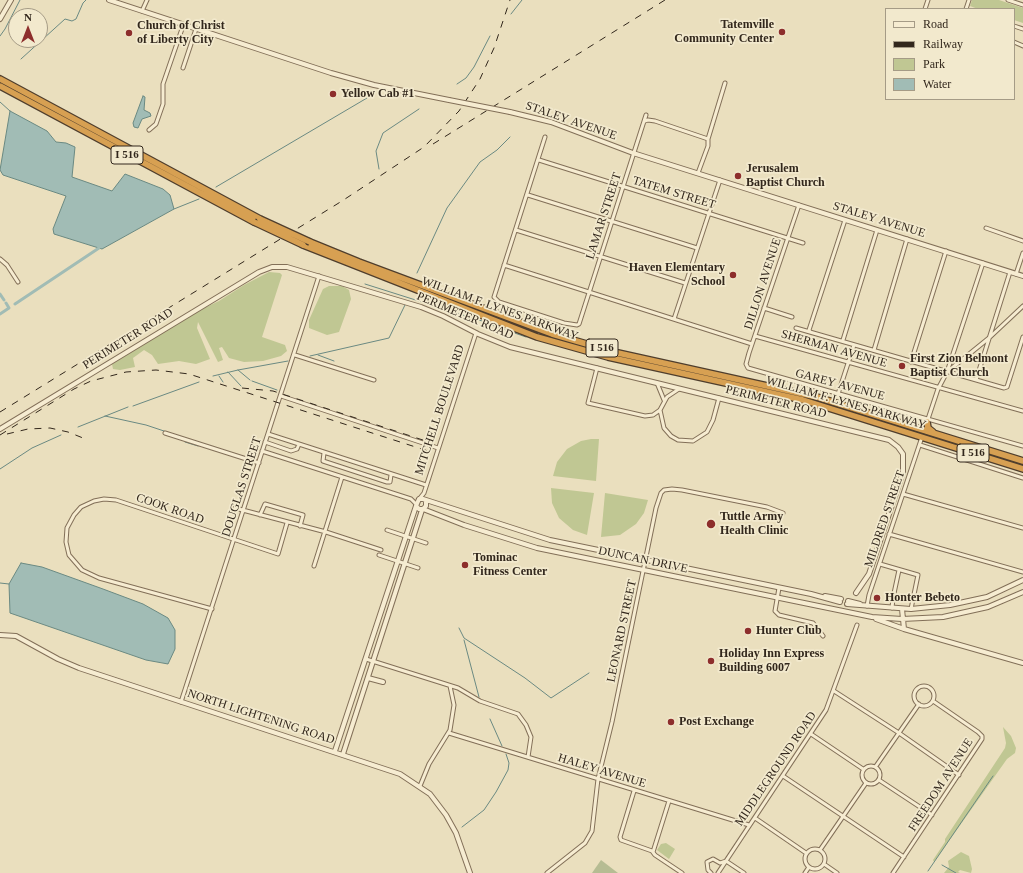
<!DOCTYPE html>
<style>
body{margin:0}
#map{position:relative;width:1023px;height:873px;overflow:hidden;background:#eadfbe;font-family:"Times New Roman",serif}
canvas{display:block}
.legend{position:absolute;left:885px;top:8px;width:130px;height:92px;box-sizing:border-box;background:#f2e9cd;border:1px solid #a59b86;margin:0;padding:5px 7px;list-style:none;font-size:12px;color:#32271c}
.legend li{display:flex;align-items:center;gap:8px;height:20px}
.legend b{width:20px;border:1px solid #a59b86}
.north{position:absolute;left:8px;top:8px;width:40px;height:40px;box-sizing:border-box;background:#f2e9cd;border:1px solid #a59b86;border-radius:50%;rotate:0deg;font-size:11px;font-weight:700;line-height:16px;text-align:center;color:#32271c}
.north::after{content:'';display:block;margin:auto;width:14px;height:18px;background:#8d2e2c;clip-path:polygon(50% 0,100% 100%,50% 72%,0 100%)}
</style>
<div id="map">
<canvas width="1023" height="873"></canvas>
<ul class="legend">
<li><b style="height:5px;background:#f6ecd1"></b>Road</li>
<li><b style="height:5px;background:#32271c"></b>Railway</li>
<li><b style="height:11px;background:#c0c793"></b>Park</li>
<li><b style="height:11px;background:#a1bcb5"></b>Water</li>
</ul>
<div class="north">N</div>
</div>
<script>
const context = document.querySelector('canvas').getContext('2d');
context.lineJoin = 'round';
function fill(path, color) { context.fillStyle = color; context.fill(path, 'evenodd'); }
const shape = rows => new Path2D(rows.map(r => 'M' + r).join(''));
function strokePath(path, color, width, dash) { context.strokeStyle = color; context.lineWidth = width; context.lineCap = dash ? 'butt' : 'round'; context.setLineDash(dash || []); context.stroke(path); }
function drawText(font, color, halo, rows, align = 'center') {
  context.font = font + ' "Times New Roman",serif'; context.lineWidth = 3.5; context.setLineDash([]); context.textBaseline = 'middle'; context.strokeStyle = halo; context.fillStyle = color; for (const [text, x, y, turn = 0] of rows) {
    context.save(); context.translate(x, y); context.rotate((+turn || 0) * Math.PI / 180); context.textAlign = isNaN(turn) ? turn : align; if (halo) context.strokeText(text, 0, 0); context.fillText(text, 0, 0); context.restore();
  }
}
fill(shape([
 [972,0,999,0,1023,8,1023,23,1014,20,1014,9,978,9,970,6],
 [269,272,280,273,282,275,262,337,285,345,287,351,281,356,263,361,244,362,229,358,222,347,219,348,223,360,218,362,198,322,197,328,210,359,196,364,179,361,158,364,152,355,144,350,133,358,135,367,120,370,113,369,112,364,202,309,219,301,244,285],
 [329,286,342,286,349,290,351,299,339,332,327,335,309,328,309,320,323,289],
 [591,439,599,439,596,481,553,476,557,462,567,449,581,441],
 [551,488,594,493,587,535,573,530,559,518,552,503],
 [605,493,648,500,644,513,636,524,620,535,601,537],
 [1003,727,1011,736,1016,748,1015,753,1007,759,934,862,933,860,945,842,945,839,1005,748,1006,743],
 [666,843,675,849,669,859,657,850,661,844],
 [961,852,969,856,972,869,971,873,960,870,958,872,960,873,944,873,949,867,948,861]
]), '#c0c793');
fill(shape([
 [601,860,618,873,592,873]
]), '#b6bc93');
const water = shape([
 [143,96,145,97,144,110,150,113,151,116,142,119,138,128,134,127,133,123,143,96],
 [10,111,47,131,56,142,66,143,75,147,72,177,112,191,125,174,163,189,170,195,174,209,102,249,54,234,53,229,66,196,3,175,0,170,10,111],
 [21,563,42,567,103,589,143,604,168,618,175,630,175,649,168,664,146,660,10,613,9,584,21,563]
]);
fill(water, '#a1bcb5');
strokePath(water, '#6a8982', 1);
strokePath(shape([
 [511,14,522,0],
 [0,36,5,29,20,0],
 [21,59,65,19,72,21,76,19,83,3,86,0],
 [457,84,466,78,474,67,490,36],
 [0,102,10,111],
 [379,169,376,151,383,133,419,109],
 [216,187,367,98],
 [174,209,199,199],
 [417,273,447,208,480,162,497,150,510,137],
 [365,284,482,321],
 [489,324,526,337],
 [318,355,334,361],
 [310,356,389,338,405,305],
 [238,370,250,380],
 [228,372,241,386],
 [213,376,238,370,288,361],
 [219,376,223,382],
 [252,381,277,390],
 [133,406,199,382],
 [105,416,146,425,176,435],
 [78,427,128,407],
 [185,442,198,446],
 [0,469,32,448,61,435],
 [0,583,9,584],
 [459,628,464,638,525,678,551,698,589,673],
 [464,640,479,697],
 [490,719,502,746],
 [462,827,484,810,496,792,508,770,509,763,506,754],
 [942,865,956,873],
 [928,871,993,776]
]), '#6a8982', 1);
strokePath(shape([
 [0,294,4,300],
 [15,304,99,248],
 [0,314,9,308,6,303]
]), '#a1bcb5', 3);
const minor = shape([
 [1008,0,1023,5],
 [925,9,928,0],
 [966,9,969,0],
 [142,11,147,0],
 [1014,26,1023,29],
 [1014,42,1023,46],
 [183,68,196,29],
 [645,121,648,120,655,121,708,139],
 [149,130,156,124,163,104,163,84,183,26],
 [545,137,494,297,499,302,564,323,577,325,579,324,646,115],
 [539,160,803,243],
 [698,173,708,146,708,139,725,83],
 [528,195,697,248],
 [799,205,749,353,746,364,748,368,1023,446],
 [986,228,1023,241],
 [516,230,685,283],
 [0,259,7,265,18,282],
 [504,265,752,344],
 [1016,274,1023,253],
 [764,308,792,317],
 [674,319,720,180],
 [796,328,1004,388,1007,387,1023,337],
 [810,332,809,330,845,220],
 [755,336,1023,411],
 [843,340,877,230],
 [874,350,907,239],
 [295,355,374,380],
 [911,362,946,251],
 [597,368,588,403,645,416,653,415,660,410],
 [947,372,983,263],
 [976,380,1010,272],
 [657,383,664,400],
 [679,389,667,397,660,410,664,428,671,436,678,440,693,441,707,432,713,420,719,398],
 [838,394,854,345],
 [281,396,438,448],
 [928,419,938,389,947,372,989,338,1023,306],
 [165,433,259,463],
 [268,434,426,485],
 [265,442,291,451,297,449,299,444],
 [920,445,1023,478],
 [262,451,411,499,416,504],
 [324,453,323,461,387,482,390,482,391,475],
 [903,494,1023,528],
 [420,498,424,493,476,333],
 [235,508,326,532,381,550],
 [260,515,265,504,303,515,300,526],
 [387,530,426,543],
 [889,534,1023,572],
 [379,555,418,568],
 [880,564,918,575,911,609],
 [314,566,342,477],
 [779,588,775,611,779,615,813,623,823,636],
 [867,606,869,595,922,437],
 [892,608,893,598,899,570],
 [212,609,99,578,82,570,69,555,66,542,67,528,74,515,81,507,94,501,104,499,116,500,278,554,287,523],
 [366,659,458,688,480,701,518,714,526,725,531,737,528,757],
 '914 696a10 10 0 1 1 20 0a10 10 0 1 1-20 0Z',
 [834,691,899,733,959,775],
 [181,702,319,276],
 [449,733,749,825],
 [811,734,863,769],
 '862 775a9 9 0 1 1 18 0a9 9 0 1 1-18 0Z',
 [876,766,919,704],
 [783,776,904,857],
 [879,780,932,815],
 [420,786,429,764,450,730,454,705,450,686],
 [634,791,620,837,621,840,652,851,655,855,682,873],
 [755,818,806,853],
 '805 859a10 10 0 1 1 20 0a10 10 0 1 1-20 0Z',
 [820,850,866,783],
 [653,852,669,801],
 [824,864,837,873],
 [547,873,585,843,592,831,598,779,612,722,656,508,661,493,664,490,672,489,682,490,767,507,783,513],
 [711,873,708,870,707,862,713,859,720,863,726,861,744,873],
 [718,873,826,710,857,625],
 [805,873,809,867],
 [893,873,982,739,982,736,978,732,933,701]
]);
const tertiary = shape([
 [109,0,331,73,374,85,449,100],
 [0,19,11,0],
 [510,112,551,122,633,153,1023,276],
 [0,429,259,272,272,267,287,267,421,307,443,316,478,334,510,347,889,440,898,447,903,454,903,472,869,574,856,593],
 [426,501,426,506,423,509,419,509,416,506,419,499,423,499,550,540,811,594,840,602],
 [423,509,464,525,537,548,872,617,902,619,943,617,988,607,1023,592],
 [825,596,841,599],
 [848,601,860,604],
 [847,604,911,609,950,605,987,597,1023,580],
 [902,609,904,629,1023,663],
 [876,619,904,629],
 [0,635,16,636,58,659,79,668,400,774,430,794,446,815,456,833,470,873],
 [368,678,383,682],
 [335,751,416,506],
 [343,754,422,510]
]);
const motorway = shape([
 [0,79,260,219],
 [0,86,254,222],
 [310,242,359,262,552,334,618,353,817,397,1023,461],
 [303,245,537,337,608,357,803,400,1023,469],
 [927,422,928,428,933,432]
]);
strokePath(minor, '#826f58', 5);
strokePath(tertiary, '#826f58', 6);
strokePath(motorway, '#4f3e2d', 8);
strokePath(minor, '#f6ecd1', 3);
strokePath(tertiary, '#f6ecd1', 4);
strokePath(motorway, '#d7a052', 5.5);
strokePath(shape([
 [433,144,665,0],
 [242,388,273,391,432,443],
 [0,412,342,201,424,147,459,111,480,79,494,48,510,0],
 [7,434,28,429,50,428,68,432,88,440],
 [0,435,74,389,91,381,126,372,156,370,189,374,428,451]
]), '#32271c', 1, [7, 7]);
const tertiaryBridge = shape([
 [449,100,510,112]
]);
const motorwayBridge = shape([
 [260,219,310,242],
 [254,222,303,245]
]);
strokePath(tertiaryBridge, '#826f58', 6, []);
strokePath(motorwayBridge, '#4f3e2d', 8, []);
strokePath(tertiaryBridge, '#f6ecd1', 4);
strokePath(motorwayBridge, '#d7a052', 5.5);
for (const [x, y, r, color] of [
 [782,32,4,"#8d2e2c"],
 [129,33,4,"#8d2e2c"],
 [333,94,4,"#8d2e2c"],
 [738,176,4,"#8d2e2c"],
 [733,275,4,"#8d2e2c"],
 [902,366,4,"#8d2e2c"],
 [711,524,5,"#8d2e2c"],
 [465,565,4,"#8d2e2c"],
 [877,598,4,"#8d2e2c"],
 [748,631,4,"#8d2e2c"],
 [711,661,4,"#8d2e2c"],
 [671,722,4,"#8d2e2c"]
]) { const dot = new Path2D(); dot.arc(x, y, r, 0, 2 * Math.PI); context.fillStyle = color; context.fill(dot); strokePath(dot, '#f2e9cd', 1.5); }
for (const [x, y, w] of [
 [127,155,32],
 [602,348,32],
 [973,453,32]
]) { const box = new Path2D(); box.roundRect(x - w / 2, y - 9, w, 18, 3); context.fillStyle = '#f2e9cd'; context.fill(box); strokePath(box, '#32271c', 1); }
drawText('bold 11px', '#32271c', null, [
 ["I 516",127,155],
 ["I 516",602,348],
 ["I 516",973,453]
]);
drawText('bold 12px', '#32271c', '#f2e9cd', [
 ["Tatemville",774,25,"right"],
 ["Community Center",774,39,"right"],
 ["Church of Christ",137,26],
 ["of Liberty City",137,40],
 ["Yellow Cab #1",341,94],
 ["Jerusalem",746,169],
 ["Baptist Church",746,183],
 ["Haven Elementary",725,268,"right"],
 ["School",725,282,"right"],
 ["First Zion Belmont",910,359],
 ["Baptist Church",910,373],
 ["Tuttle Army",720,517],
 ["Health Clinic",720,531],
 ["Tominac",473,558],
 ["Fitness Center",473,572],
 ["Honter Bebeto",885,598],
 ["Hunter Club",756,631],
 ["Holiday Inn Express",719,654],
 ["Building 6007",719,668],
 ["Post Exchange",679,722]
], 'left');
drawText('12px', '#32271c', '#f2e9cd', [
 ["STALEY AVENUE",571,121,19],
 ["TATEM STREET",674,193,17],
 ["LAMAR STREET",604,216,-72],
 ["STALEY AVENUE",879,220,17],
 ["DILLON AVENUE",763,284,-72],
 ["WILLIAM F. LYNES PARKWAY",500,309,20],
 ["PERIMETER ROAD",465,316,23],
 ["PERIMETER ROAD",128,339,-32],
 ["SHERMAN AVENUE",834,349,16],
 ["GAREY AVENUE",840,385,15],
 ["PERIMETER ROAD",776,402,14],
 ["WILLIAM F. LYNES PARKWAY",846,403,16],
 ["MITCHELL BOULEVARD",440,410,-72],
 ["DOUGLAS STREET",242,487,-72],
 ["COOK ROAD",170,509,19],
 ["MILDRED STREET",885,519,-71],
 ["DUNCAN DRIVE",643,560,12],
 ["LEONARD STREET",622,631,-78],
 ["NORTH LIGHTENING ROAD",261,717,18],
 ["MIDDLEGROUND ROAD",776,769,-56],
 ["HALEY AVENUE",602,771,17],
 ["FREEDOM AVENUE",941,785,-57]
]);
</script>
